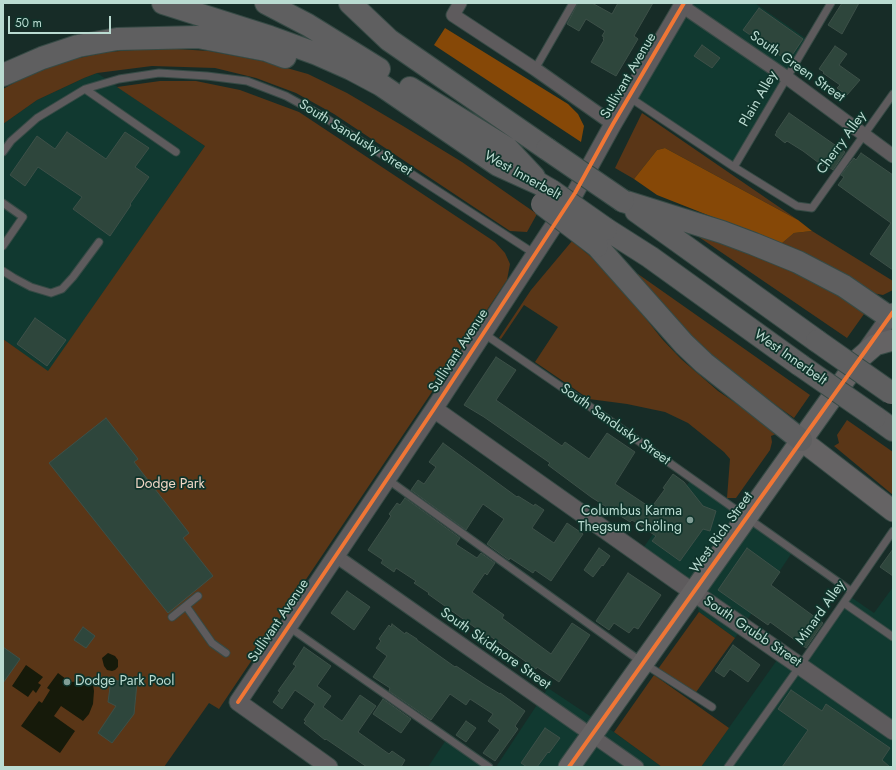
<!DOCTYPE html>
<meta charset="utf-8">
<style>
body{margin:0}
#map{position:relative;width:896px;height:770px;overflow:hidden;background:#172c27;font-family:Jost,sans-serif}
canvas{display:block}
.frame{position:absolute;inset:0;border:4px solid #badbd1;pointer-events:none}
.scale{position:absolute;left:8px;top:16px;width:103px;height:18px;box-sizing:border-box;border:2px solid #badbd1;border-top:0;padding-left:5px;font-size:12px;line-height:14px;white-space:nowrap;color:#badbd1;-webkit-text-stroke:3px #0f342b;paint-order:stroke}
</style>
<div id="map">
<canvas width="896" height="770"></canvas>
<div class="frame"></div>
<div class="scale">50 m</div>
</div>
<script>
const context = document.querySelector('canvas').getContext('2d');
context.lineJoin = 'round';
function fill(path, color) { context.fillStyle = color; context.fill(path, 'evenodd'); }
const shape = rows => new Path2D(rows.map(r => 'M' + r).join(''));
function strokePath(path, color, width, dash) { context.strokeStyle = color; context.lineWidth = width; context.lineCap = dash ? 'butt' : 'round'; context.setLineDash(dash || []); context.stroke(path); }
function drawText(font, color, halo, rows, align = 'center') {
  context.font = font + ' Jost,sans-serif'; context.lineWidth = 3.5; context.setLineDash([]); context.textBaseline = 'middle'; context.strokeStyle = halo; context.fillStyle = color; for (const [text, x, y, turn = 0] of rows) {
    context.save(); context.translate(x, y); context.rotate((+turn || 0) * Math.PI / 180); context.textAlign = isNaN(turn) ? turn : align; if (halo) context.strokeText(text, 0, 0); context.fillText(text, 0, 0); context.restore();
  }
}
fill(shape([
 [684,3,755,3,808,40,734,167,629,97],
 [97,73,205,146,48,372,3,339,3,124,37,100,84,78],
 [692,478,795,548,735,638,699,612,693,592,639,554],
 [893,587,893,767,701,767,782,653,799,664,848,595,874,613],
 [548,688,614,732,662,767,496,767],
 [446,740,487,767,428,767]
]), '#113930');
fill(shape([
 [161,48,209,51,262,61,308,74,347,93,403,126,462,162,537,214,527,232,510,231,334,114,296,93,256,78,215,68,152,66,97,73,84,78,37,100,3,124,3,89,23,78,65,61,107,52],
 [160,81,196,81,240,90,299,112,495,242,505,253,510,264,507,280,219,709,209,703,164,767,3,767,3,339,48,371,205,146,117,87],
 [642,113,798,220,665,148,657,150,634,179,615,168],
 [812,231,893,281,893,290,883,295,867,292,781,244,794,233],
 [693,233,773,258,869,307,847,338],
 [572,241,590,256,624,291,662,339,681,359,718,391,753,415,776,434,771,436,772,442,770,450,736,498,727,498,730,459,724,452,688,423,665,412,627,404,589,399,535,362,558,327,524,305,501,339,499,338,531,290],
 [638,274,810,395,794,418,738,378,708,354,634,279],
 [847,420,893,452,893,495,834,446,839,443,837,435],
 [699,612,735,638,694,695,658,669],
 [654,675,729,728,701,767,662,767,614,732]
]), '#5a3617');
fill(shape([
 [445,28,568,104,578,114,584,126,581,142,434,45],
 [665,148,798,220,812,231,794,233,781,244,657,195,634,179,657,150]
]), '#864807');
fill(shape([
 [108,653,115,656,118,660,118,667,115,670,112,671,107,670,104,666,102,658],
 [26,665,43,677,38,683,41,685,36,693,33,690,28,697,12,686],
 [58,673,70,682,84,681,93,684,94,691,93,704,89,714,83,721,61,706,54,716,75,731,60,753,21,726,39,701,42,703,50,690,47,688]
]), '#161a0a');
const building = shape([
 [578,3,592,3,612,14,618,3,653,3,634,36,638,39,616,76,591,62,604,40,603,39,604,37,602,36,605,31,586,19,579,31,567,24,578,3],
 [842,3,859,3,842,34,828,25,842,3],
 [759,8,803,39,788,61,743,30,759,8],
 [702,45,720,58,712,68,694,56,702,45],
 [835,46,847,54,839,65,860,80,847,95,837,88,840,85,823,73,824,72,819,69,835,46],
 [789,113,845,152,833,170,824,163,823,166,803,151,787,141,785,143,775,135,777,132,776,132,789,113],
 [67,132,106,159,125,132,149,148,135,167,149,177,130,204,131,205,110,236,73,209,82,197,38,167,25,186,10,175,37,136,55,149,67,132],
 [861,153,893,175,893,270,870,254,891,223,838,185,844,177,841,175,854,158,856,160,861,153],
 [35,318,66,340,47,366,17,344,35,318],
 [496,357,516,370,496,400,562,446,565,442,589,459,607,433,635,452,615,484,651,508,665,489,663,488,673,474,684,482,703,506,716,511,710,531,703,529,680,561,652,541,656,536,632,520,630,522,591,497,548,465,550,463,484,417,464,405,496,357],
 [106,418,138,459,134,462,189,533,183,538,213,576,168,613,49,463,106,418],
 [443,443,517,497,518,496,534,506,535,504,544,510,532,528,554,543,567,523,583,534,551,581,535,570,533,573,510,558,509,560,487,544,504,519,483,504,466,530,411,490,418,480,424,484,436,467,429,462,443,443],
 [405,498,460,538,456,544,457,545,477,558,481,553,495,563,487,575,485,573,472,592,504,615,502,618,551,654,572,623,590,635,559,682,537,667,536,669,490,636,487,639,478,634,480,631,428,594,429,593,414,583,416,581,396,568,394,572,381,563,383,560,368,550,391,516,389,514,397,503,400,505,405,498],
 [599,548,610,556,603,566,602,565,593,577,584,570,599,548],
 [747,548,780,572,771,585,823,623,806,648,770,622,768,625,718,590,747,548],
 [893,549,893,576,880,567,893,549],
 [628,573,661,595,638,629,634,627,629,633,614,623,609,630,596,621,628,573],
 [347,591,370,607,354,630,331,613,347,591],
 [392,624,405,634,406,632,417,639,417,640,455,667,456,666,485,685,500,694,500,693,525,711,515,726,518,729,495,761,483,753,500,730,488,721,493,714,470,699,466,705,450,694,431,720,389,691,390,688,373,677,387,656,376,648,381,641,379,639,389,625,391,627,392,624],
 [83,627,95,636,86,648,74,640,83,627],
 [733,645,760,665,748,682,730,669,724,677,715,671,733,645],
 [3,647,20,659,3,683,3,647],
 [304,647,331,666,317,686,331,696,323,707,342,721,360,695,376,706,358,732,389,754,392,751,405,760,401,767,367,767,326,739,325,740,304,723,306,721,304,720,315,704,295,690,282,709,273,702,280,692,278,691,296,666,293,664,304,647],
 [111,680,137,683,134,714,112,743,98,733,116,706,108,702,111,680],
 [791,690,822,711,826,704,890,748,882,760,890,767,782,767,808,730,778,709,791,690],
 [383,699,411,719,401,733,373,714,383,699],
 [466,721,476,728,466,742,456,735,466,721],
 [545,728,560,738,549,753,548,752,537,767,527,767,521,763,545,728]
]);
fill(building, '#2e463c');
strokePath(building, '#3d5048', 1);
const service = shape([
 [535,69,573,3],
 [85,89,119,79,159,73,207,76,247,81,286,96,324,117,535,254],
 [629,97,734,167,797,206,812,208,893,94],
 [3,152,11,141,37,118,85,89,176,152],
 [734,167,831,3],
 [3,203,23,217,3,246],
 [3,271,14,278,31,287,51,293,62,289,73,277,99,242],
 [483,333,589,406,851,591],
 [387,479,643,663,712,707],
 [844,603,893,637],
 [186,606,212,643,226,653],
 [172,617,198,596],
 [289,627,489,767],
 [728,767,800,666,893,531]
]);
const minor = shape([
 [460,3,453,15,535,69,613,124],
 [682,6,786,77,893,156],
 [336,556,637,767]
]);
const tertiary = shape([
 [864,353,893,312],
 [434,409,677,581,800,666,893,731],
 [329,767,238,702,434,409,575,193,613,124,684,3]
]);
const primary = shape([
 [801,440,893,511],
 [569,767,860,358,875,345,893,340]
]);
const motorway = shape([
 [163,3,270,37,317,54,351,69,381,85,498,165,540,184,552,191],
 [266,3,308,25,379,69],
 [350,3,389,40,547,149],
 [3,75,42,58,78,46,117,39,198,37,266,50,285,57],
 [410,88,507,148,534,177],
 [623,201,722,232,754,244,798,262,844,286,889,317],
 [636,211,817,341],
 [606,229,650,257,800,365],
 [597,246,684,344,704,363,801,440],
 [875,417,893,430]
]);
strokePath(service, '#364a45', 9);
strokePath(minor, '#364a45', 15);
strokePath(tertiary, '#364a45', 19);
strokePath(primary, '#364a45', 23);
strokePath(motorway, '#364a45', 24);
strokePath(service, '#5e5b5d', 7);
strokePath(minor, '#5e5b5d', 13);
strokePath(tertiary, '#5e5b5d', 17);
strokePath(primary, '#656364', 21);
strokePath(motorway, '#5f5f60', 22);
const motorwayBridge = shape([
 [547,149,623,201],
 [552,191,606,229],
 [542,204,597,246],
 [817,341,891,393],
 [800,365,875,417]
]);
strokePath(motorwayBridge, '#364a45', 24, []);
strokePath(motorwayBridge, '#5f5f60', 22);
strokePath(shape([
 [238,702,434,409,575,193,613,124,684,3],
 [569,767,893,312]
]), '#f07635', 4);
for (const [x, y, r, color] of [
 [690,520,4,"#819e96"],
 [67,682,4,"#819e96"]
]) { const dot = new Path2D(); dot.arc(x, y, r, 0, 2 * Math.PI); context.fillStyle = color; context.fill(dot); strokePath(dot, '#0f342b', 1.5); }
drawText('14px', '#badbd1', '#0f342b', [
 ["South Green Street",797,67,35],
 ["Sullivant Avenue",629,76,-60],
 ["Plain Alley",759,99,-60],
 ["South Sandusky Street",355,138,32],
 ["Cherry Alley",842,143,-54],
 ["West Innerbelt",522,176,29],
 ["Sullivant Avenue",459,351,-57],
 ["West Innerbelt",790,358,35],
 ["South Sandusky Street",615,425,35],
 ["West Rich Street",722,533,-54],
 ["Minard Alley",821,613,-55],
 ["Sullivant Avenue",279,621,-56],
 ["South Grubb Street",752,632,34],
 ["South Skidmore Street",495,649,35]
]);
drawText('14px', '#f1d7c6', '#0f342b', [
 ["Dodge Park",170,485]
]);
drawText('14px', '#badbd1', '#0f342b', [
 ["Columbus Karma",682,512],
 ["Thegsum Chöling",682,528],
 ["Dodge Park Pool",75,682,"left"]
], 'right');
</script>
